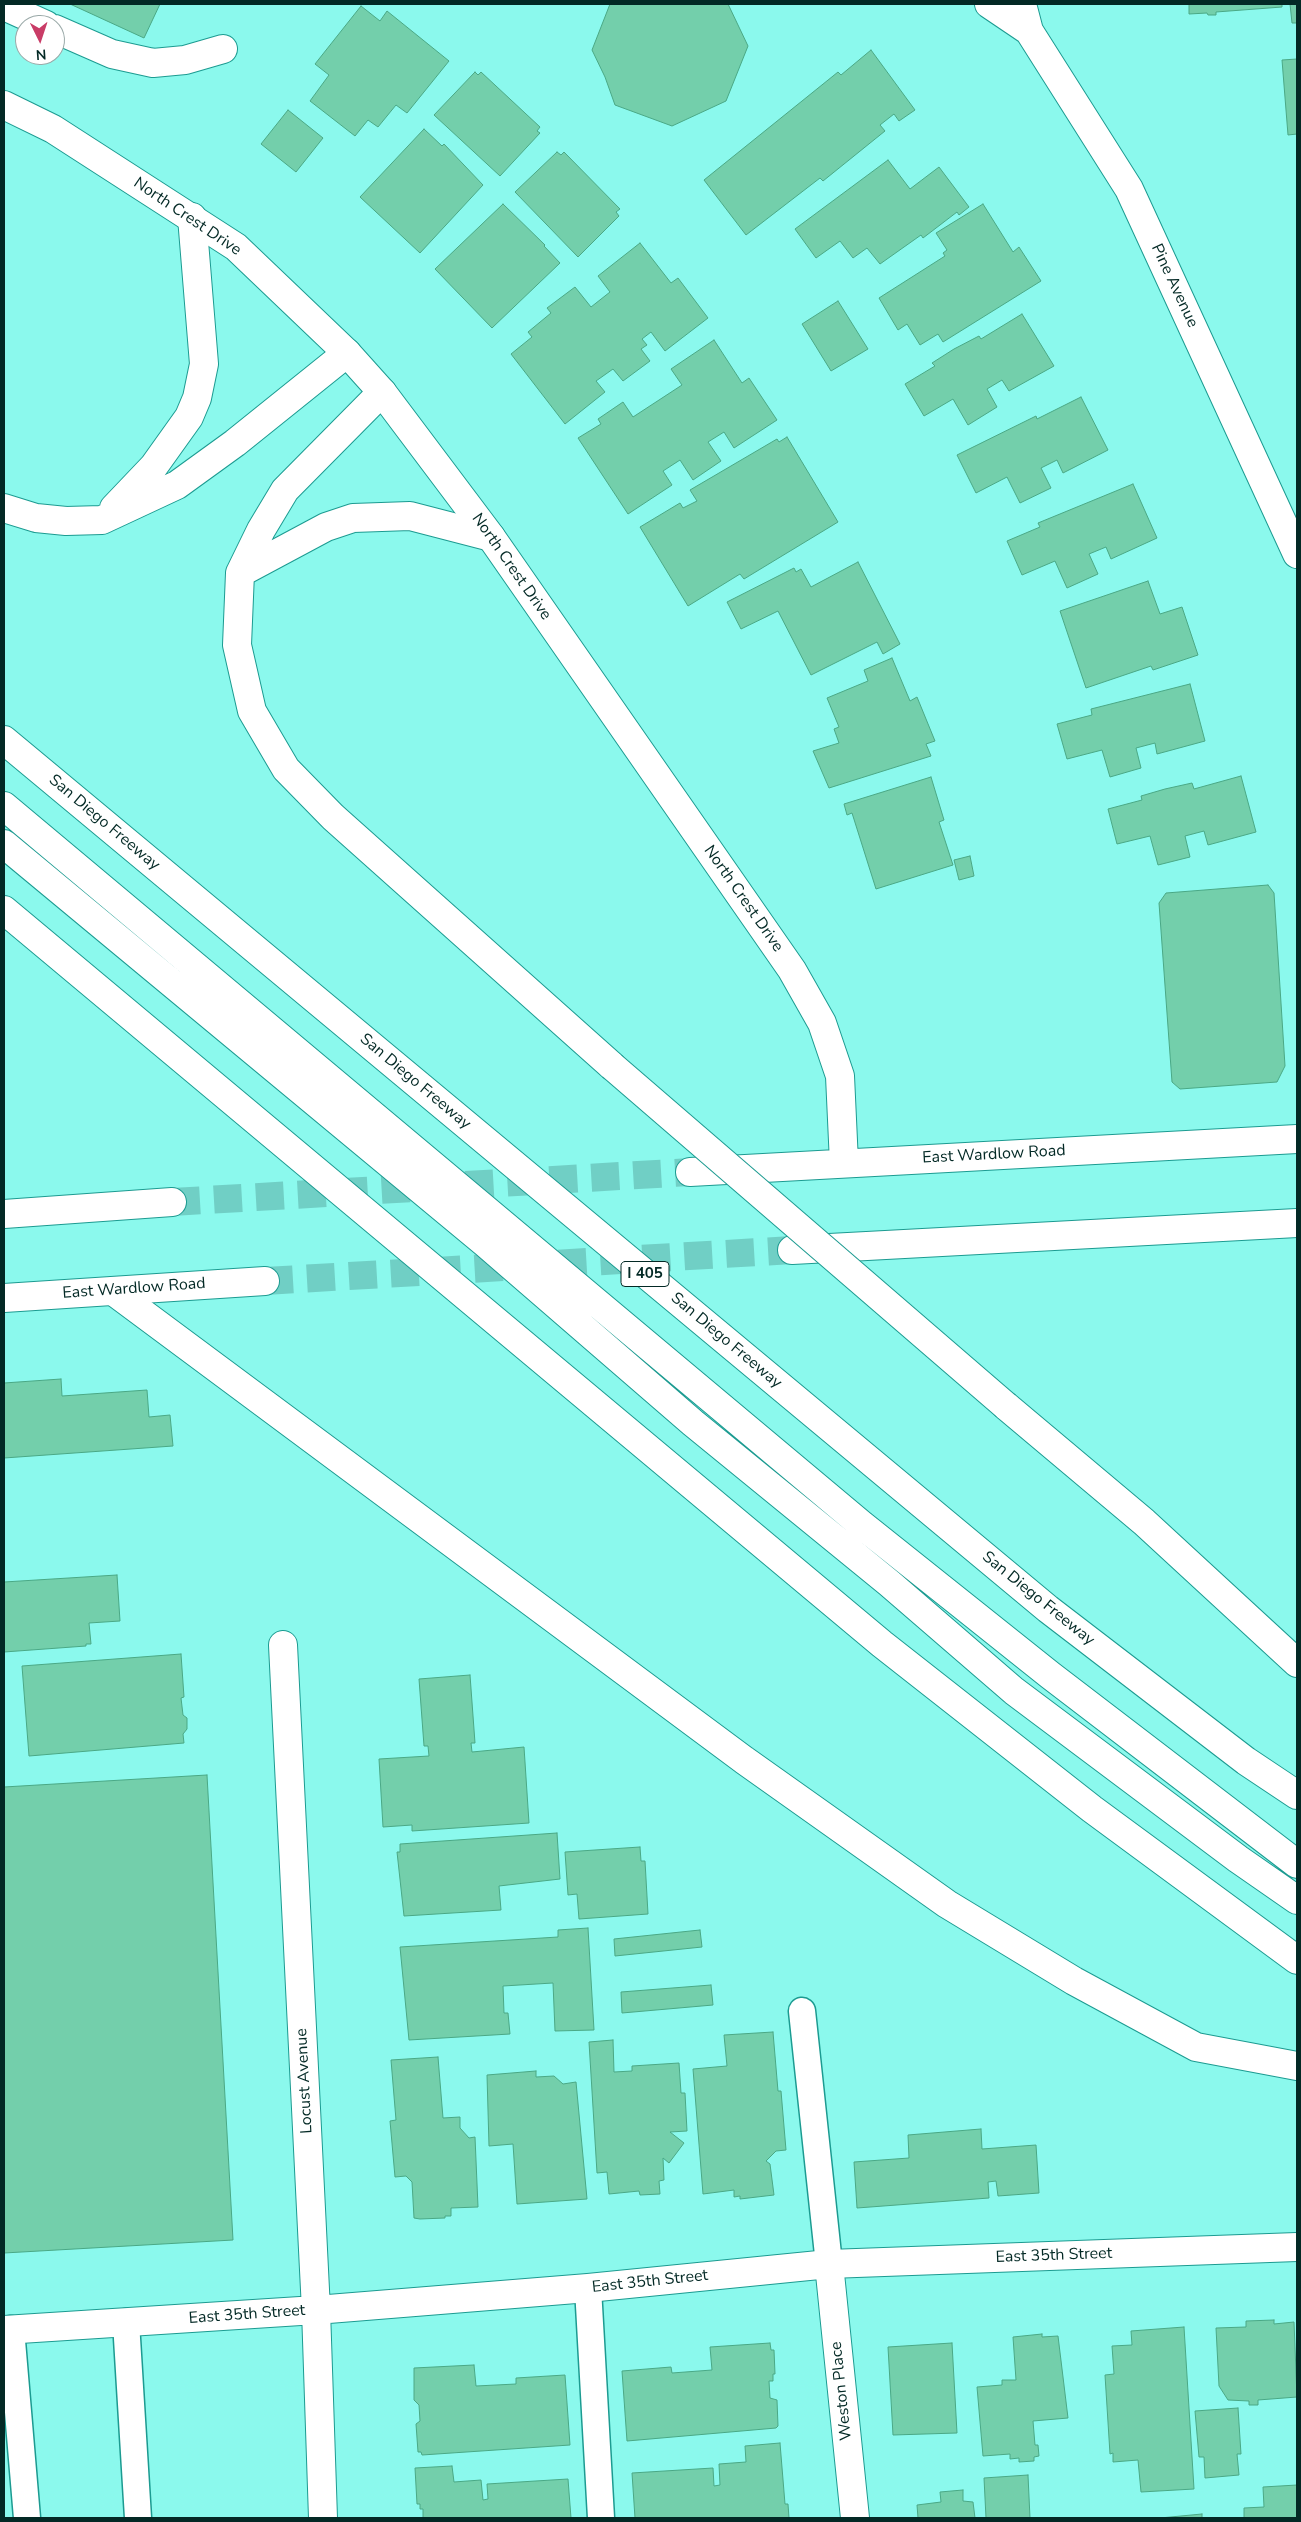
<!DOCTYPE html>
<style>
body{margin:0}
#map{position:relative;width:1301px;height:2522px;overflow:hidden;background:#8bf9ed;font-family:"Nunito Sans",sans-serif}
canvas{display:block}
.frame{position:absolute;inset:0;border:5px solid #032925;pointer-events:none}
.north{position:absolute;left:15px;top:15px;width:50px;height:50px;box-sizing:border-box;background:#fff;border:1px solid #9aa9a8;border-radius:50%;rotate:176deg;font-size:14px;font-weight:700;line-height:20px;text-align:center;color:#032925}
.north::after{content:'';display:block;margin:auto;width:18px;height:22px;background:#c93c67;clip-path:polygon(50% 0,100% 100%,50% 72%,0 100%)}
</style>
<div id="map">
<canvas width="1301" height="2522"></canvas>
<div class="frame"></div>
<div class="north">N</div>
</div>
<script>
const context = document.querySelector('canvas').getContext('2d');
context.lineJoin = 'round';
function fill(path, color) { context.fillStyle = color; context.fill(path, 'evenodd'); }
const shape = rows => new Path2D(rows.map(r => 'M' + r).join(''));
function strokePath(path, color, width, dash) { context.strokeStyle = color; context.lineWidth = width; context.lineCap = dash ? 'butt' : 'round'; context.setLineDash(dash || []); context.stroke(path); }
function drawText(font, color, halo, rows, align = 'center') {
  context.font = font + ' "Nunito Sans",sans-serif'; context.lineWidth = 4; context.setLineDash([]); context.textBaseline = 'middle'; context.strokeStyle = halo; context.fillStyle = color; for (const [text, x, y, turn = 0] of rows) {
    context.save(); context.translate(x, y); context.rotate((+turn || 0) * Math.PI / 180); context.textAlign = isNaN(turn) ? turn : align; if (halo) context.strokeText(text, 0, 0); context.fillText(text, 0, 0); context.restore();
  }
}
const building = shape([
 [70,4,160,4,144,38,70,4],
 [610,4,728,4,748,46,726,101,672,126,615,105,605,77,592,50,610,4],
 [1189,4,1282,4,1282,7,1216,12,1216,15,1208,15,1207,13,1189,14,1189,4],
 [1290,4,1297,4,1297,23,1292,23,1290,4],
 [361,6,380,21,387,11,449,61,407,113,396,105,378,127,368,120,355,136,310,101,329,75,315,64,361,6],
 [871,50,915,110,899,121,894,114,880,125,885,131,823,181,820,178,746,235,704,180,838,72,841,75,871,50],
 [1297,59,1297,134,1288,135,1282,60,1297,59],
 [475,72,478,75,481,72,540,127,537,131,540,133,500,176,434,115,475,72],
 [288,110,323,138,296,172,261,144,288,110],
 [424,129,442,146,444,144,483,185,420,253,360,197,424,129],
 [557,152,561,155,564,152,620,209,616,212,619,216,578,257,515,192,557,152],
 [888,160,910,189,939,167,969,207,959,215,957,212,923,238,921,235,880,264,867,248,853,258,840,241,816,258,795,229,888,160],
 [503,204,545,245,544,246,560,263,492,328,435,269,503,204],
 [983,204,1013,252,1019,247,1041,281,943,342,938,334,920,345,907,324,898,330,879,298,945,256,943,253,947,250,936,233,983,204],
 [640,243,671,283,678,278,708,318,665,351,651,332,642,339,647,345,641,349,650,361,623,381,613,369,596,381,605,392,565,424,511,354,532,337,528,332,551,313,547,308,575,287,591,307,610,292,598,276,640,243],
 [838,301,868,349,831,371,802,324,838,301],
 [1022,314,1054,366,1009,391,1002,380,987,389,997,407,968,425,953,399,924,416,905,384,935,366,932,363,954,349,979,336,981,339,1022,314],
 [714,340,742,383,749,378,777,420,734,448,724,432,708,442,721,461,693,480,680,460,663,471,672,485,628,514,578,438,601,424,598,419,623,402,633,417,682,385,671,369,714,340],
 [1081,397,1108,450,1063,473,1057,460,1041,468,1051,488,1020,503,1007,477,976,493,957,455,1036,416,1037,419,1081,397],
 [787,437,838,522,744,579,740,574,688,606,640,527,680,503,683,508,697,501,690,490,777,439,779,442,787,437],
 [1133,484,1157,538,1111,559,1106,547,1089,554,1098,574,1067,588,1055,561,1022,575,1007,541,1040,527,1038,523,1133,484],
 [858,562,900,644,883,654,877,642,811,675,778,611,741,629,727,602,794,568,796,572,801,569,811,587,858,562],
 [1148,581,1160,614,1182,607,1198,655,1153,670,1151,666,1086,688,1060,611,1148,581],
 [892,658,910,701,917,697,935,741,926,744,931,756,829,788,813,751,839,743,834,729,839,727,827,698,868,681,864,670,892,658],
 [1190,684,1205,741,1157,754,1155,743,1136,748,1141,768,1110,777,1102,750,1067,759,1057,724,1092,715,1091,709,1190,684],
 [1241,776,1256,832,1208,845,1204,831,1185,836,1190,857,1158,865,1150,836,1117,844,1108,809,1142,800,1141,796,1165,789,1192,783,1194,789,1241,776],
 [931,777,944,820,939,822,953,865,876,889,852,813,847,815,844,804,931,777],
 [970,856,974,876,959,880,954,860,970,856],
 [1268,885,1274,893,1285,1066,1277,1082,1180,1089,1172,1082,1159,903,1166,893,1268,885],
 [61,1379,62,1396,147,1390,149,1417,170,1415,173,1446,4,1458,4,1383,61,1379],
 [117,1575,120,1621,89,1623,91,1644,86,1644,86,1646,4,1652,4,1582,117,1575],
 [181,1654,184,1697,181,1698,183,1715,187,1718,187,1729,183,1734,184,1743,29,1756,22,1666,181,1654],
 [470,1675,475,1743,471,1743,472,1752,524,1747,529,1823,412,1831,412,1825,383,1827,379,1759,429,1756,428,1746,424,1746,419,1679,470,1675],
 [207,1775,233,2240,4,2253,4,1787,207,1775],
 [557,1833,560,1879,499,1886,501,1910,404,1916,397,1852,400,1852,400,1844,557,1833],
 [640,1847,641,1861,645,1861,648,1914,579,1919,577,1894,568,1895,565,1852,640,1847],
 [588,1928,594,2030,555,2031,553,1983,503,1986,504,2013,508,2013,510,2034,409,2040,400,1947,558,1937,558,1930,588,1928],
 [700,1930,702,1947,615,1956,614,1939,700,1930],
 [711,1985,713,2005,622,2013,621,1992,711,1985],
 [773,2032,778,2091,781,2091,786,2150,776,2151,766,2161,770,2164,774,2195,740,2199,740,2196,734,2197,734,2190,703,2194,693,2069,727,2066,724,2035,773,2032],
 [613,2040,614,2072,632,2071,632,2066,679,2063,681,2093,685,2093,687,2131,670,2132,684,2143,669,2163,663,2158,664,2180,659,2181,660,2194,640,2195,639,2191,609,2194,607,2172,597,2173,589,2042,613,2040],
 [438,2057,443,2118,460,2117,460,2128,469,2138,475,2137,478,2207,451,2208,451,2216,445,2216,445,2218,420,2219,414,2218,412,2182,406,2176,395,2177,390,2121,396,2120,391,2060,438,2057],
 [536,2071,536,2077,554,2076,563,2084,576,2082,587,2199,517,2204,513,2144,489,2146,487,2075,536,2071],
 [981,2129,982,2149,1036,2145,1039,2193,998,2196,996,2181,988,2182,989,2198,857,2208,854,2162,909,2158,908,2135,981,2129],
 [1274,2320,1274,2324,1294,2322,1297,2397,1258,2400,1258,2405,1249,2405,1249,2401,1228,2400,1219,2386,1216,2328,1246,2327,1246,2321,1274,2320],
 [1184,2327,1194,2489,1141,2492,1138,2460,1113,2462,1113,2453,1110,2454,1105,2375,1114,2374,1112,2346,1132,2345,1131,2331,1184,2327],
 [1042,2334,1042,2337,1058,2336,1068,2418,1033,2421,1035,2445,1038,2445,1039,2456,1034,2457,1034,2461,1019,2462,1019,2458,1010,2459,1010,2454,983,2456,977,2387,1002,2385,1002,2380,1016,2380,1013,2337,1042,2334],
 [770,2343,771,2350,774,2350,775,2374,773,2374,773,2381,769,2381,770,2398,777,2400,778,2426,776,2428,627,2441,622,2371,671,2367,672,2373,712,2370,710,2347,770,2343],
 [952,2343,957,2433,893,2435,888,2347,952,2343],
 [474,2365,476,2386,516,2384,516,2378,565,2375,570,2445,422,2455,421,2452,418,2452,416,2424,420,2421,419,2405,414,2400,414,2368,474,2365],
 [1238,2408,1241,2454,1237,2454,1239,2475,1205,2478,1204,2457,1199,2457,1195,2411,1238,2408],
 [780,2443,785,2504,788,2504,789,2518,635,2518,632,2473,713,2468,714,2486,720,2485,719,2464,746,2462,745,2446,780,2443],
 [452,2466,454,2482,481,2480,483,2500,488,2499,487,2484,568,2479,571,2518,423,2518,423,2509,420,2509,420,2504,417,2504,415,2468,452,2466],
 [1028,2475,1030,2518,986,2518,984,2478,1028,2475],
 [1297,2485,1297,2518,1244,2518,1244,2508,1264,2507,1263,2487,1297,2485],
 [963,2490,963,2501,973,2502,975,2518,918,2518,917,2505,941,2502,940,2492,963,2490],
 [1202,2514,1202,2518,1160,2518,1202,2514]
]);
fill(building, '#73cfab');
strokePath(building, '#4aa885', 1);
strokePath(shape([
 [172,1202,690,1172],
 [265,1281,792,1250]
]), '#70cfc5', 28, [28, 14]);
const lane = shape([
 [802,2011,829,2264],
 [588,2288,601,2518],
 [126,2322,138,2518],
 [11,2329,27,2518]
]);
const street = shape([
 [4,6,46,25],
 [55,29,112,54,153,63,185,60,223,49],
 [283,1645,316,2310,323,2518],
 [829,2264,855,2518],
 [4,2330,316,2310,588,2288,829,2264,1297,2247]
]);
const secondary = shape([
 [989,4,1029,31],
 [1022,4,1029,31,1129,189,1297,554],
 [4,105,53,129,236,247,347,353,382,392,491,537,792,970,822,1023,840,1076,844,1163],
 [690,1172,1297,1139],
 [4,1214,172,1202],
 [792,1250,1297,1223],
 [4,1298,265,1281]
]);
const highway = shape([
 [382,392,285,490,261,530,240,573,237,645,252,711,286,769,333,817,612,1066],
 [4,508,36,518,66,521,102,520,177,485,235,443,347,353],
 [114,508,154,466,189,417,197,398,204,364,192,217],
 [240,573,326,527,353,518,410,516,491,537],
 [4,740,1048,1609,1246,1761,1297,1795],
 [4,806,862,1525,1050,1675,1297,1864],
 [4,844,485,1243,693,1423,889,1583,1014,1691,1238,1859,1297,1900],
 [4,910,882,1644,1092,1809,1297,1960],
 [113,1291,744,1760,947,1904,1074,1981,1196,2047,1297,2066],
 [1006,1406,1144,1522,1297,1663]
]);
strokePath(lane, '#1c9b91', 29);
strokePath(street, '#1c9b91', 30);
strokePath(secondary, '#1c9b91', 30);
strokePath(highway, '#1c9b91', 30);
strokePath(lane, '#fff', 26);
strokePath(street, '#fff', 28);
strokePath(secondary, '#fff', 28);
strokePath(highway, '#fff', 28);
const highwayBridge = shape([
 [612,1066,1006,1406]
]);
strokePath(highwayBridge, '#1c9b91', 30, []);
strokePath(highwayBridge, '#fff', 28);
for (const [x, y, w] of [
 [645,1274,48]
]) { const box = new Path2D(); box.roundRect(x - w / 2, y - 12.5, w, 25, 4); context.fillStyle = '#fff'; context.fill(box); strokePath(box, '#032925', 1); }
drawText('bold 15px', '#032925', null, [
 ["I 405",645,1274]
]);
drawText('16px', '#032925', '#fff', [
 ["North Crest Drive",187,217,34],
 ["Pine Avenue",1174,286,65],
 ["North Crest Drive",511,567,55],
 ["San Diego Freeway",104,823,40],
 ["North Crest Drive",743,899,55],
 ["San Diego Freeway",415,1082,40],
 ["East Wardlow Road",994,1155,-3],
 ["East Wardlow Road",134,1289,-4],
 ["San Diego Freeway",726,1341,40],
 ["San Diego Freeway",1038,1599,39],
 ["Locust Avenue",305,2081,-93],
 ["East 35th Street",1054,2256,-2],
 ["East 35th Street",650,2282,-6],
 ["East 35th Street",247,2315,-4],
 ["Weston Place",842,2391,-96]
]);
</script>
